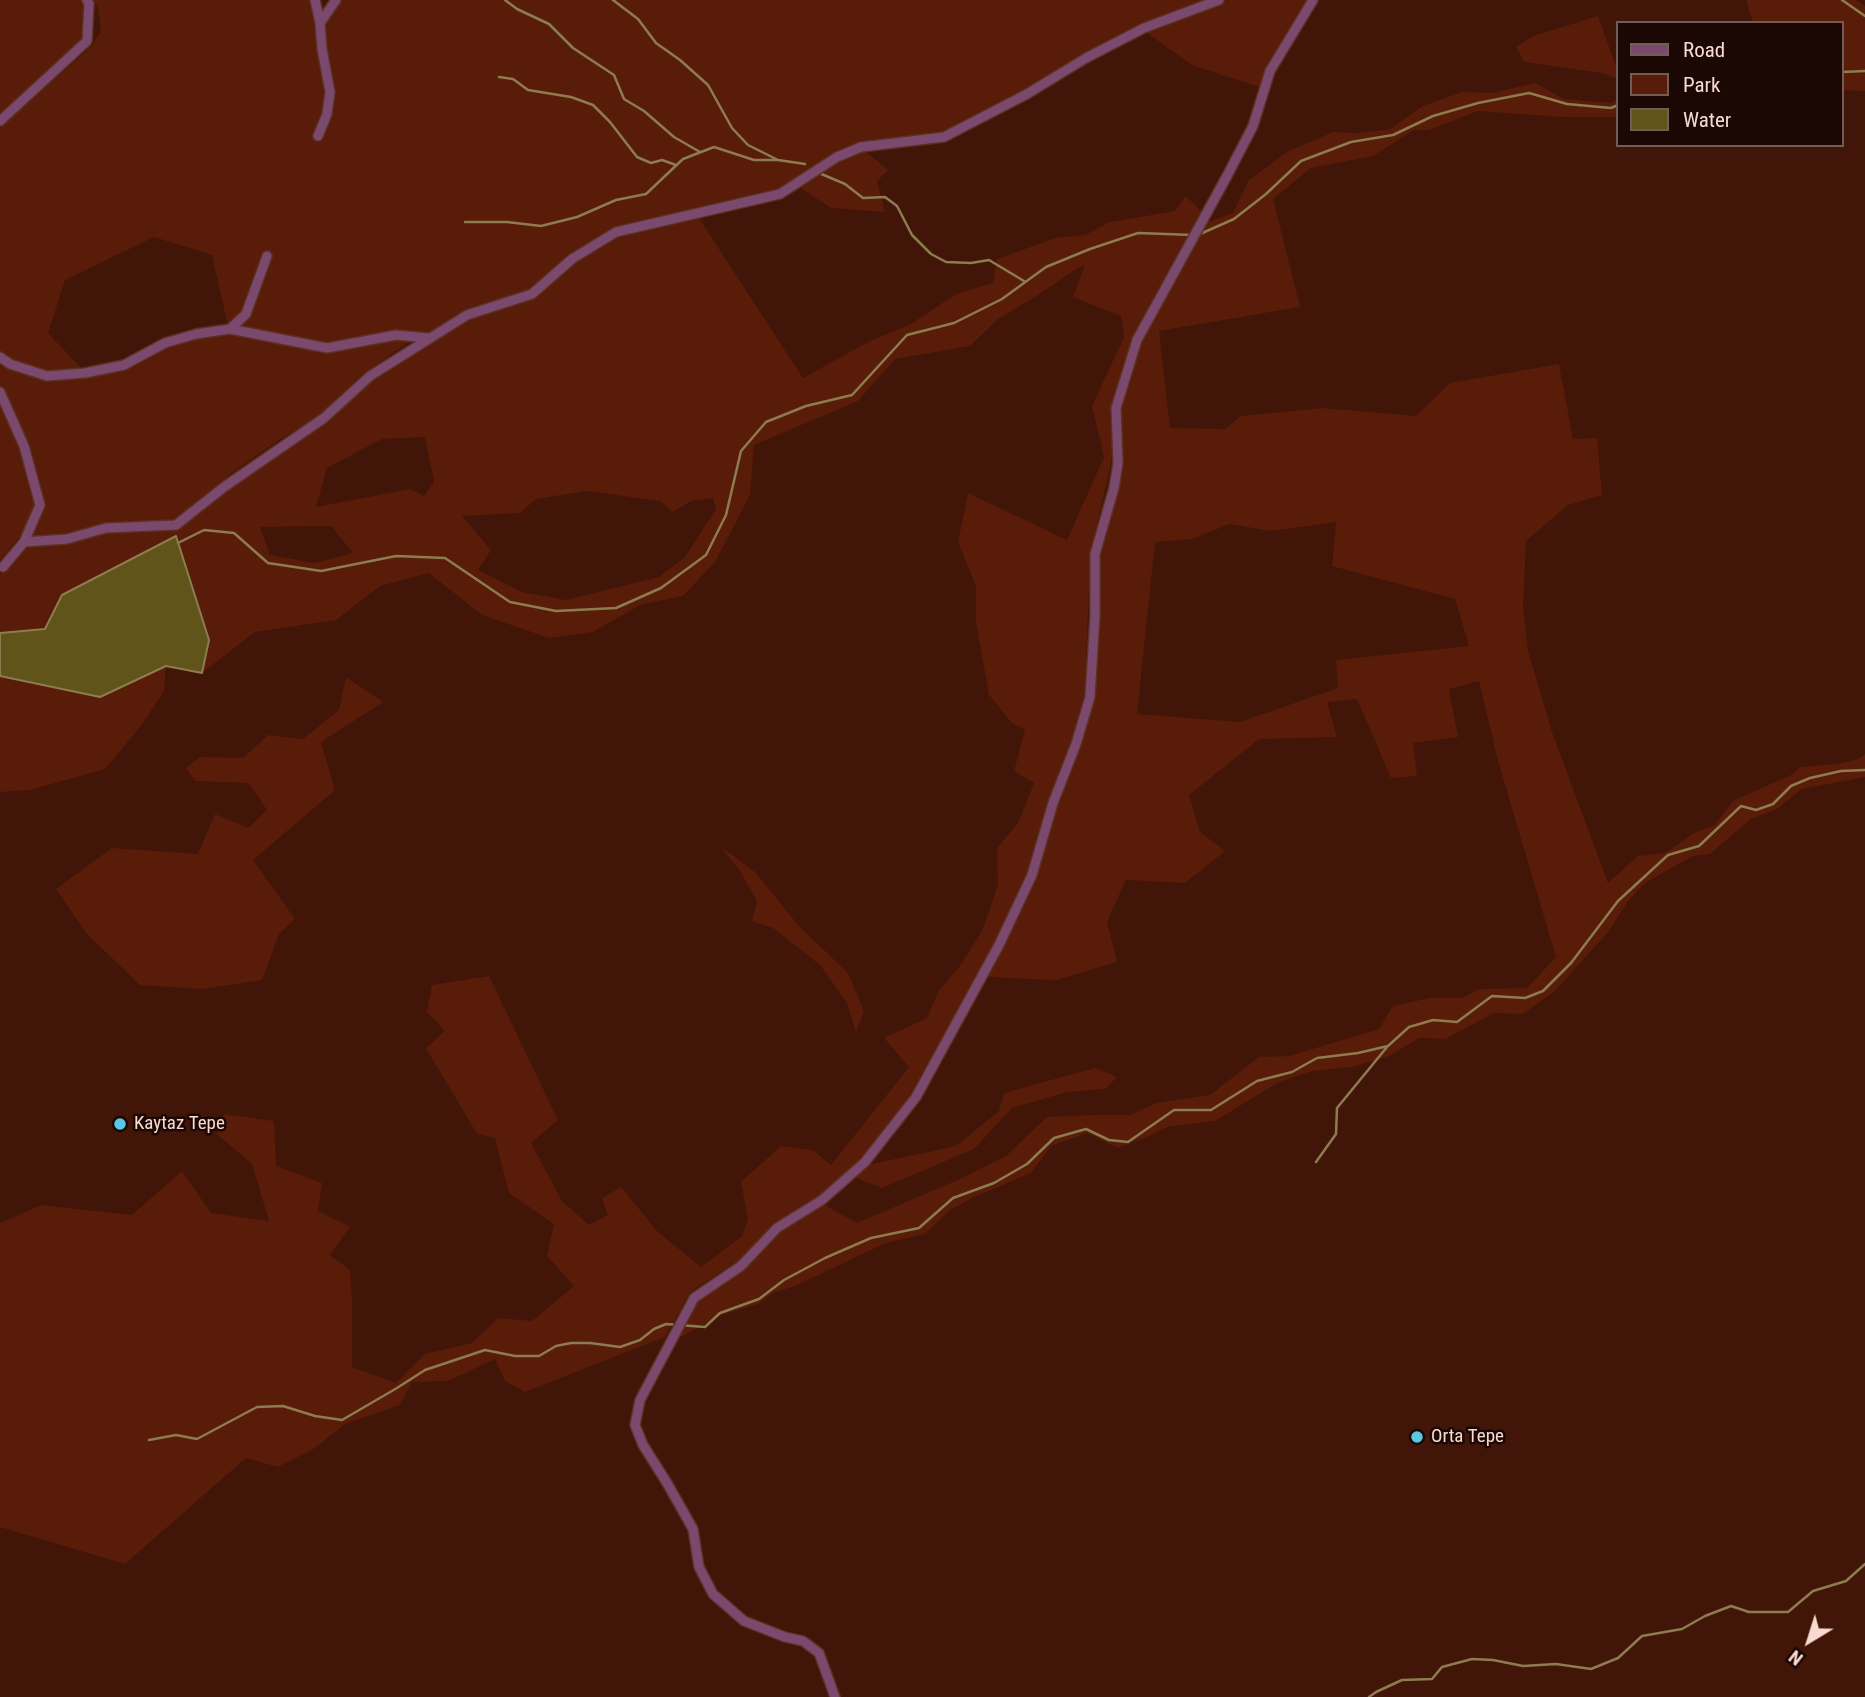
<!DOCTYPE html>
<style>
body{margin:0}
#map{position:relative;width:1865px;height:1697px;overflow:hidden;background:#411508;font-family:"Roboto Condensed",sans-serif}
canvas{display:block}
.legend{position:absolute;left:1616px;top:21px;width:228px;height:126px;box-sizing:border-box;background:#1b0804;border:2px solid #735c56;margin:0;padding:9px 12px;list-style:none;font-size:21px;color:#f8dad0}
.legend li{display:flex;align-items:center;gap:14px;height:35px}
.legend b{width:35px;border:2px solid #735c56}
.north{position:absolute;left:1774px;top:1606px;width:70px;height:70px;-webkit-text-stroke:5px #1b0804;paint-order:stroke;rotate:218deg;font-size:19px;font-weight:700;line-height:28px;text-align:center;color:#f8dad0}
.north::after{content:'';display:block;margin:auto;width:24px;height:32px;background:#f8dad0;clip-path:polygon(50% 0,100% 100%,50% 72%,0 100%)}
</style>
<div id="map">
<canvas width="1865" height="1697"></canvas>
<ul class="legend">
<li><b style="height:9px;background:#7b496d"></b>Road</li>
<li><b style="height:19px;background:#581c08"></b>Park</li>
<li><b style="height:19px;background:#60541b"></b>Water</li>
</ul>
<div class="north">N</div>
</div>
<script>
const context = document.querySelector('canvas').getContext('2d');
context.lineJoin = 'round';
function fill(path, color) { context.fillStyle = color; context.fill(path, 'evenodd'); }
const shape = rows => new Path2D(rows.map(r => 'M' + r).join(''));
function strokePath(path, color, width, dash) { context.strokeStyle = color; context.lineWidth = width; context.lineCap = dash ? 'butt' : 'round'; context.setLineDash(dash || []); context.stroke(path); }
function drawText(font, color, halo, rows, align = 'center') {
  context.font = font + ' "Roboto Condensed",sans-serif'; context.lineWidth = 5; context.setLineDash([]); context.textBaseline = 'middle'; context.strokeStyle = halo; context.fillStyle = color; for (const [text, x, y, turn = 0] of rows) {
    context.save(); context.translate(x, y); context.rotate((+turn || 0) * Math.PI / 180); context.textAlign = isNaN(turn) ? turn : align; if (halo) context.strokeText(text, 0, 0); context.fillText(text, 0, 0); context.restore();
  }
}
fill(shape([
 [0,0,81,0,84,5,82,40,0,114],
 [93,0,311,0,317,24,326,92,324,113,315,137,321,139,331,114,324,24,341,0,1205,0,1144,23,1082,55,1021,93,942,133,858,142,833,153,778,190,615,227,569,255,530,290,465,310,432,332,396,330,326,344,237,327,271,255,264,253,243,311,228,326,212,255,154,237,65,280,48,333,84,371,47,373,13,362,0,352,0,128,92,46,101,30,98,8],
 [1227,0,1309,0,1262,88,1192,65,1144,31],
 [1746,0,1856,0,1865,6,1865,91,1842,90,1842,23,1753,23],
 [1598,16,1616,66,1618,65,1618,79,1602,73,1524,62,1516,47,1533,36],
 [1535,83,1564,99,1612,103,1618,98,1618,117,1563,117,1478,111,1429,130,1414,130,1373,156,1311,168,1273,199,1300,307,1159,331,1170,428,1225,429,1241,416,1323,408,1416,416,1450,383,1559,364,1573,439,1597,438,1602,495,1568,505,1526,541,1523,608,1528,650,1552,732,1608,883,1638,856,1665,853,1694,833,1715,825,1733,801,1791,775,1801,767,1837,764,1859,759,1865,754,1865,777,1802,789,1777,809,1751,819,1710,854,1693,856,1645,883,1628,901,1609,931,1554,992,1523,1014,1494,1013,1445,1039,1419,1038,1389,1056,1352,1067,1312,1071,1279,1082,1215,1121,1167,1127,1149,1136,1118,1148,1087,1133,1051,1146,1031,1173,972,1198,950,1210,925,1234,886,1243,795,1286,773,1293,758,1304,722,1315,675,1340,696,1301,779,1231,823,1204,857,1223,960,1179,1006,1156,1047,1117,1095,1115,1130,1115,1156,1103,1210,1095,1259,1057,1289,1056,1379,1029,1393,1006,1430,998,1462,998,1480,989,1527,988,1556,957,1498,761,1479,681,1449,689,1458,737,1413,743,1417,776,1391,778,1357,699,1327,702,1337,737,1259,739,1189,795,1200,832,1225,851,1185,883,1126,880,1107,922,1117,962,1056,980,986,977,1001,949,1037,875,1056,804,1081,743,1094,696,1098,557,1116,488,1119,409,1140,340,1205,223,1233,213,1249,180,1287,152,1333,132,1358,133,1390,129,1423,106,1462,92,1491,93],
 [1336,522,1332,566,1455,599,1469,646,1336,660,1338,688,1240,722,1137,714,1155,542,1193,539,1229,524,1271,531],
 [864,150,888,170,877,181,885,212,831,208,798,186,838,161],
 [1186,196,1201,211,1133,336,1111,407,1113,443,1111,464,1090,554,1085,694,1071,743,1050,798,1028,872,995,943,915,1086,896,1116,858,1161,819,1196,776,1224,739,1260,690,1292,665,1337,525,1392,505,1381,495,1359,448,1381,412,1382,400,1405,345,1424,315,1448,278,1467,246,1458,125,1564,0,1527,0,1223,41,1205,132,1215,182,1171,211,1213,269,1221,252,1164,217,1134,224,1114,274,1121,276,1166,322,1183,318,1211,350,1227,330,1255,350,1270,352,1301,352,1367,396,1383,425,1354,472,1343,498,1318,532,1321,574,1286,547,1256,554,1224,509,1193,495,1138,477,1134,426,1048,445,1031,427,1012,432,985,489,976,558,1120,531,1143,562,1201,589,1225,608,1215,602,1198,621,1187,658,1232,701,1267,742,1236,748,1219,741,1182,781,1146,813,1150,831,1165,909,1067,884,1038,927,1018,939,990,960,966,982,931,998,885,997,848,1018,823,1034,783,1014,771,1025,730,1012,723,989,695,976,622,976,586,958,542,968,493,1067,540,1104,457,1092,406,1124,337,1121,316,1073,297,1085,265,1076,269,1035,297,998,319,970,346,895,359,858,401,754,445,750,495,715,562,683,596,640,605,593,632,549,638,482,615,429,573,380,586,336,620,255,632,202,673,209,640,62,595,45,629,0,633,0,574,6,571,26,545,107,532,178,527,371,378,470,318,535,296,576,261,618,236,697,215,803,378,870,341,911,324,956,294,993,283,997,259,1055,238,1085,235,1110,222,1175,211],
 [425,437,434,482,424,496,410,489,316,507,327,468,382,439],
 [587,491,660,501,673,512,691,501,713,498,716,509,685,557,659,577,566,600,522,592,478,570,491,550,462,516,520,513,536,499],
 [331,526,353,553,314,563,270,555,260,527],
 [230,333,326,354,396,340,409,342,359,377,319,417,279,440,233,472,172,522,65,536,28,538,43,506,35,474,35,466,29,443,0,387,0,360,48,380,123,371,169,346,197,338],
 [0,404,21,444,36,505,20,536,0,561],
 [166,666,164,691,141,726,105,769,30,790,0,792,0,676,100,697],
 [346,677,383,702,321,742,335,790,253,860,295,919,279,934,262,980,202,989,140,985,86,933,56,889,112,848,198,854,215,814,248,828,267,810,249,783,195,781,186,768,200,757,243,758,268,735,303,739,339,710],
 [721,847,755,872,799,926,848,973,864,1011,856,1032,847,1003,820,965,773,928,752,921,757,901,740,871],
 [1095,1068,1117,1077,1105,1089,1067,1092,1012,1108,974,1149,882,1188,854,1177,867,1165,956,1146,999,1111,1004,1093]
]), '#581c08');
const water = shape([
 [176,536,209,640,202,673,166,666,100,697,0,676,0,633,45,629,62,595,176,536]
]);
fill(water, '#60541b');
strokePath(water, '#8e7c51', 2);
strokePath(shape([
 [505,0,517,9,549,24,573,48,614,75,624,99,644,111,674,137,700,152],
 [613,0,638,19,656,43,680,60,708,85,732,128,748,145,778,160,805,164],
 [1842,0,1865,16],
 [1842,72,1865,71],
 [499,77,513,79,528,90,571,97,593,105,610,122,637,157,651,163,662,160,676,165],
 [819,173,845,184,863,198,885,197,897,206,912,235,931,254,946,262,971,263,989,260,1024,281],
 [465,222,507,222,541,226,577,217,616,200,646,194,683,159,714,147,754,160,778,160],
 [1200,234,1234,219,1266,194,1301,161,1351,142,1393,135,1433,116,1478,103,1529,93,1567,104,1611,108,1618,105],
 [178,543,204,530,234,533,268,563,321,571,396,556,445,558,510,602,556,611,616,608,661,588,706,555,726,515,741,451,766,422,806,406,852,395,907,335,954,323,1002,299,1046,267,1090,249,1138,233,1193,235],
 [1316,1162,1336,1134,1337,1108,1387,1047],
 [149,1440,176,1435,197,1439,257,1407,283,1406,315,1416,342,1420,397,1388,425,1370,485,1350,515,1356,539,1356,556,1346,571,1343,590,1343,620,1347,640,1340,654,1329,666,1324,705,1327,720,1313,759,1299,784,1280,825,1258,871,1238,919,1228,953,1198,994,1183,1027,1164,1054,1138,1086,1129,1109,1140,1128,1142,1174,1110,1211,1110,1257,1081,1292,1072,1317,1058,1358,1053,1388,1046,1409,1027,1433,1020,1457,1022,1492,996,1525,998,1543,991,1571,963,1618,901,1668,855,1699,846,1741,806,1756,810,1773,804,1791,786,1810,778,1841,771,1865,770],
 [1369,1697,1376,1692,1402,1680,1432,1679,1442,1667,1472,1659,1493,1660,1523,1666,1556,1664,1591,1669,1618,1658,1642,1636,1682,1629,1705,1616,1731,1606,1749,1612,1788,1612,1813,1591,1846,1581,1865,1564]
]), '#8e7c51', 2.5);
const minor = shape([
 [315,0,320,23,322,49,330,92,327,114,318,136],
 [320,23,336,0],
 [0,121,87,41,89,4,87,0],
 [230,329,327,348,396,335,429,338],
 [0,357,10,364,47,376,85,373,124,365,165,343,196,334,230,329,246,314,267,256],
 [0,392,24,446,40,505,24,542,3,567],
 [24,542,67,539,106,528,176,525,224,487,324,418,370,376,467,315,532,294,572,259,616,232,780,194,837,157,861,147,944,137,1027,94,1086,58,1144,28,1219,0],
 [835,1697,819,1653,803,1641,785,1637,744,1621,713,1594,699,1567,693,1529,667,1483,643,1445,635,1425,640,1400,694,1298,741,1266,777,1228,822,1200,865,1162,916,1097,999,945,1032,875,1053,803,1076,744,1090,697,1095,616,1095,554,1114,488,1118,463,1116,408,1137,340,1227,176,1253,126,1270,71,1313,0]
]);
strokePath(minor, '#5b3124', 12);
strokePath(minor, '#7b496d', 9);
for (const [x, y, r, color] of [
 [120,1124,7,"#59c8e5"],
 [1417,1437,7,"#59c8e5"]
]) { const dot = new Path2D(); dot.arc(x, y, r, 0, 2 * Math.PI); context.fillStyle = color; context.fill(dot); strokePath(dot, '#1b0804', 2.5); }
drawText('19px', '#f8dad0', '#1b0804', [
 ["Kaytaz Tepe",134,1124],
 ["Orta Tepe",1431,1437]
], 'left');
</script>
